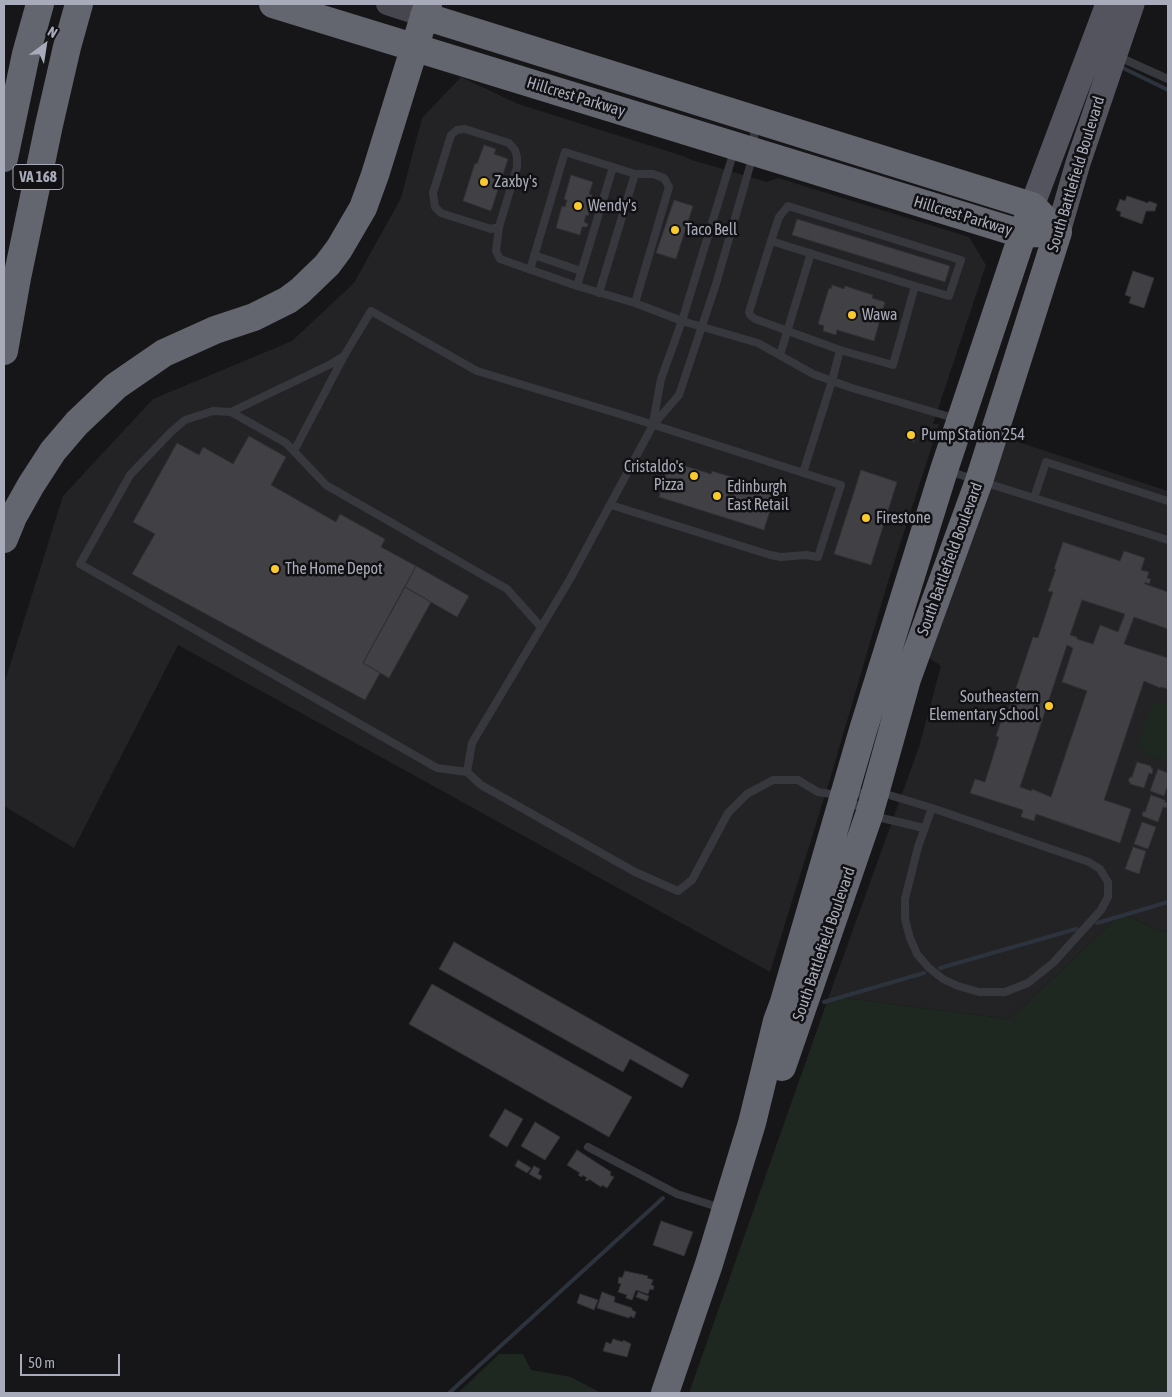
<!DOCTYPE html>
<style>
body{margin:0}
#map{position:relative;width:1172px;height:1397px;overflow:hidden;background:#161618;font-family:"Asap Condensed",sans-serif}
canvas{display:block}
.frame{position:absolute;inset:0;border:5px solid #a8abb9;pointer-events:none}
.north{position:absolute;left:20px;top:20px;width:50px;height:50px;-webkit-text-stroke:4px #111113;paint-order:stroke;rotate:31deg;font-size:14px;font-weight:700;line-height:20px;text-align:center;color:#a8abb9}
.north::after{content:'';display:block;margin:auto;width:18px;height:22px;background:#a8abb9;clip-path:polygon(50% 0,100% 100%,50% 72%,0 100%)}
.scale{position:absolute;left:20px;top:1354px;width:100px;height:22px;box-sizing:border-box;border:2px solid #a8abb9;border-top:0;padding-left:6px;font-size:15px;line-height:18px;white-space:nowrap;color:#a8abb9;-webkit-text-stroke:4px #111113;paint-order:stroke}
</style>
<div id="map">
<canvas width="1172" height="1397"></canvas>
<div class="frame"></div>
<div class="north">N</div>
<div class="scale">50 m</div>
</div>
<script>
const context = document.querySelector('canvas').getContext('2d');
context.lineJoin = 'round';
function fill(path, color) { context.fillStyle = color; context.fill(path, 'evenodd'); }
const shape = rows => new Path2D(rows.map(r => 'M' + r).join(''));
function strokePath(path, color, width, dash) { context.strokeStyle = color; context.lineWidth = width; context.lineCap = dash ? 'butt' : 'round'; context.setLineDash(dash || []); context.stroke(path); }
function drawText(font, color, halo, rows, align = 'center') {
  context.font = font + ' "Asap Condensed",sans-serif'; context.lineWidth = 5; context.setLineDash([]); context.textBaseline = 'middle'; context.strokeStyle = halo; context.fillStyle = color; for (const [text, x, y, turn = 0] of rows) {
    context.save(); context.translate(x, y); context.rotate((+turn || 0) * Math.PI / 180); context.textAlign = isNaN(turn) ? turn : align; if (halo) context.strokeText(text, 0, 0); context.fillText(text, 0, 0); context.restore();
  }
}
fill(shape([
 [461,77,518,104,683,156,692,160,767,182,778,178,969,237,986,265,933,424,939,424,886,588,830,779,770,972,178,645,74,848,4,806,4,684,63,496,153,399,292,341,354,283,401,198,422,118],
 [1003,437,1168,491,1168,930,1162,932,1122,913,1010,1019,829,996,919,747,941,666,929,658]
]), '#232225');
fill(shape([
 [1161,702,1168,704,1168,761,1164,761,1149,756,1137,745,1150,706],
 [1122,913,1162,932,1168,930,1168,1393,689,1393,829,996,1010,1019],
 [499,1354,523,1354,531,1370,571,1377,601,1393,458,1393]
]), '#1e2720');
strokePath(shape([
 [1121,67,1168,90],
 [1097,923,1168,902],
 [940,968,1076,929],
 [824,1002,924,973],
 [449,1393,663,1198]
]), '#2c333d', 4);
const building = shape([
 [484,145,496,149,494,154,508,159,491,211,463,201,475,163,477,164,484,145],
 [571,175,593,182,589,194,592,195,589,205,591,205,591,208,592,208,591,213,589,213,588,216,586,215,584,222,588,224,587,227,582,227,580,235,556,228,562,206,565,207,567,200,564,199,571,175],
 [1127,196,1148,203,1149,201,1157,204,1155,211,1146,211,1142,224,1120,216,1121,212,1116,210,1120,199,1125,201,1127,196],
 [674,200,693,206,676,259,656,253,674,200],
 [797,219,950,266,945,282,792,235,797,219],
 [1133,271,1154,278,1144,308,1129,303,1131,297,1125,295,1133,271],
 [832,285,844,289,845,286,873,295,872,298,885,302,874,341,837,330,836,335,823,331,824,326,818,324,829,288,831,289,832,285],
 [908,429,917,432,914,442,905,439,908,429],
 [249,436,286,457,271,485,336,522,340,514,385,539,381,547,416,566,363,663,380,673,365,700,132,574,155,534,133,522,177,443,199,455,203,447,233,464,249,436],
 [669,461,711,474,712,471,735,478,734,481,775,494,764,530,659,497,669,461],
 [861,470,897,482,871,565,834,554,861,470],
 [1063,542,1120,561,1124,551,1145,558,1141,570,1149,572,1147,578,1151,579,1149,584,1145,582,1145,584,1168,592,1168,629,1134,617,1124,644,1168,658,1168,689,1161,687,1160,688,1144,681,1104,800,1131,809,1120,843,1036,814,1034,821,1021,817,1023,810,970,793,975,779,985,782,999,737,996,736,1004,712,1007,713,1011,703,1008,703,1011,693,1014,694,1033,637,1038,638,1053,592,1048,591,1056,569,1054,569,1063,542],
 [1082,600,1125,614,1118,632,1100,625,1093,644,1077,639,1077,637,1070,635,1082,600],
 [1067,645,1073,648,1062,682,1087,691,1051,797,1032,789,1031,791,1020,787,1067,645],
 [416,566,469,596,457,617,405,587,416,566],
 [405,587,431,602,389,678,363,663,405,587],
 [1137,762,1151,766,1151,768,1153,769,1152,774,1149,773,1144,788,1130,784,1130,782,1128,781,1130,777,1132,777,1137,762],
 [1158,769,1168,773,1168,785,1164,796,1150,791,1158,769],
 [1151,795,1165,800,1165,802,1168,803,1166,808,1163,807,1158,822,1142,816,1143,811,1145,812,1151,795],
 [1142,822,1156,827,1148,849,1134,844,1142,822],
 [1133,847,1146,851,1139,874,1125,869,1133,847],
 [454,942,689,1075,682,1088,630,1059,623,1072,439,969,454,942],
 [432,984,632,1097,609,1137,409,1024,432,984],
 [505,1109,523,1119,507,1147,489,1136,505,1109],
 [535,1122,560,1137,545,1160,521,1146,535,1122],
 [577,1150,611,1172,610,1175,614,1177,607,1188,602,1185,601,1187,589,1179,588,1181,585,1180,587,1178,583,1175,582,1177,578,1175,580,1173,567,1165,577,1150],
 [518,1160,531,1168,527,1173,515,1166,518,1160],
 [534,1166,540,1169,538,1174,542,1176,540,1180,529,1174,534,1166],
 [661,1221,693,1232,684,1256,653,1245,661,1221],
 [625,1271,648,1276,647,1278,653,1280,651,1285,654,1286,653,1290,650,1289,648,1294,636,1290,632,1300,626,1298,627,1295,618,1292,621,1284,618,1283,619,1277,622,1278,625,1271],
 [602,1292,615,1297,614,1302,632,1308,632,1310,636,1312,634,1318,630,1316,629,1318,597,1308,602,1292],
 [638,1292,649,1296,647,1301,636,1297,638,1292],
 [580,1294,598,1300,594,1310,577,1303,580,1294],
 [613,1339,623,1342,623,1340,631,1344,627,1357,603,1351,606,1342,611,1344,613,1339]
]);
fill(building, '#414045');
strokePath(building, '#313034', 1);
strokePath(shape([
 [1119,57,1168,79],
 [754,125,754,152,716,284,679,395,653,425,570,579,472,743,467,772,481,785,635,872,678,891,692,880,728,813,747,794,773,780,798,780,818,792,838,795],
 [499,227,491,229,441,213,435,207,433,193,451,135,457,130,465,129,509,143,515,150,517,157,517,167,499,227,496,251,500,259,577,286,635,303,682,321,758,343,813,374,852,388,957,419],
 [771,241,915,286],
 [534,255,581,271],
 [530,270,565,152,613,167,577,286],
 [599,293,635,174,613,167],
 [635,303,669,187,664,178,653,174,635,174],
 [780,355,811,253],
 [231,412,331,364,344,356,371,311,477,371,626,416,841,485,818,557,806,555,781,557,770,555,611,505],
 [653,423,661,379,682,321,734,151],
 [294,451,343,358],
 [948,471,1168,540],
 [803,473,832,381,840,350,893,365,915,286,949,296,961,260,788,206,779,217,771,241,749,312,750,315,755,319,840,350],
 [1034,498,1046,462,1168,501],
 [467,772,437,768,80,564,130,475,171,432,185,420,213,411,231,412,286,443,326,485,507,589,541,627],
 [849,795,876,791,932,808,1089,862,1100,869,1108,882,1108,897,1101,910,1053,963,1028,983,1005,992,979,992,958,986,943,979,928,967,917,954,910,938,905,919,905,899,918,847,932,808],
 [848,799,869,815,924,828],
 [588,1147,677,1194,721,1208]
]), '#37373e', 8);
strokePath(shape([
 [387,4,424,16]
]), '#45464e', 22);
strokePath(shape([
 [1032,206,1108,4],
 [1058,232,1078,163,1132,4]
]), '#53545d', 25);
strokePath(shape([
 [273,4,1022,234,1040,233],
 [424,16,1032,206,1044,218],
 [4,158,26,54,40,4],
 [4,351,17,278,49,125,67,47,79,4],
 [4,539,13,517,31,485,53,451,77,423,116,386,164,353,215,330,254,317,288,300,300,291,327,265,339,249,363,208,375,175,428,4],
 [782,1067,869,815,907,679,979,481,1058,232],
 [665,1393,709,1264,752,1123,777,1021,784,1002,863,730,944,470,1032,206]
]), '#63656f', 28);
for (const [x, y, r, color] of [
 [484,182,5,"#faca2d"],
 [578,206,5,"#faca2d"],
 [675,230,5,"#faca2d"],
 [852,315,5,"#faca2d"],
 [911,435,5,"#faca2d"],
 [694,476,5,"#faca2d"],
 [717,496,5,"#faca2d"],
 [866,518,5,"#faca2d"],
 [275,569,5,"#faca2d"],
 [1049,706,5,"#faca2d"]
]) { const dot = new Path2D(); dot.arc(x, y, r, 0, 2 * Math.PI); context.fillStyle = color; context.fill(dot); strokePath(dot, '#111113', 2); }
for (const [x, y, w] of [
 [38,177,50]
]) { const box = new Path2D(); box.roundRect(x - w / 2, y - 12.5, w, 25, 4); context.fillStyle = '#111113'; context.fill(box); strokePath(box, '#a8abb9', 1); }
drawText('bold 15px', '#a8abb9', null, [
 ["VA 168",38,177]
]);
drawText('16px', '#a8abb9', '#111113', [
 ["Hillcrest Parkway",576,97,17],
 ["South Battlefield Boulevard",1076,174,-73],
 ["Hillcrest Parkway",963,216,17],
 ["South Battlefield Boulevard",950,559,-70],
 ["South Battlefield Boulevard",824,944,-71]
]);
drawText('16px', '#a8abb9', '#111113', [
 ["Zaxby's",494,182],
 ["Wendy's",588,206],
 ["Taco Bell",685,230],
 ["Wawa",862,315],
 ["Pump Station 254",921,435],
 ["Cristaldo's",684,467,"right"],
 ["Pizza",684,485,"right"],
 ["Edinburgh",727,487],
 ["East Retail",727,505],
 ["Firestone",876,518],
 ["The Home Depot",285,569],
 ["Southeastern",1039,697,"right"],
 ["Elementary School",1039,715,"right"]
], 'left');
</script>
